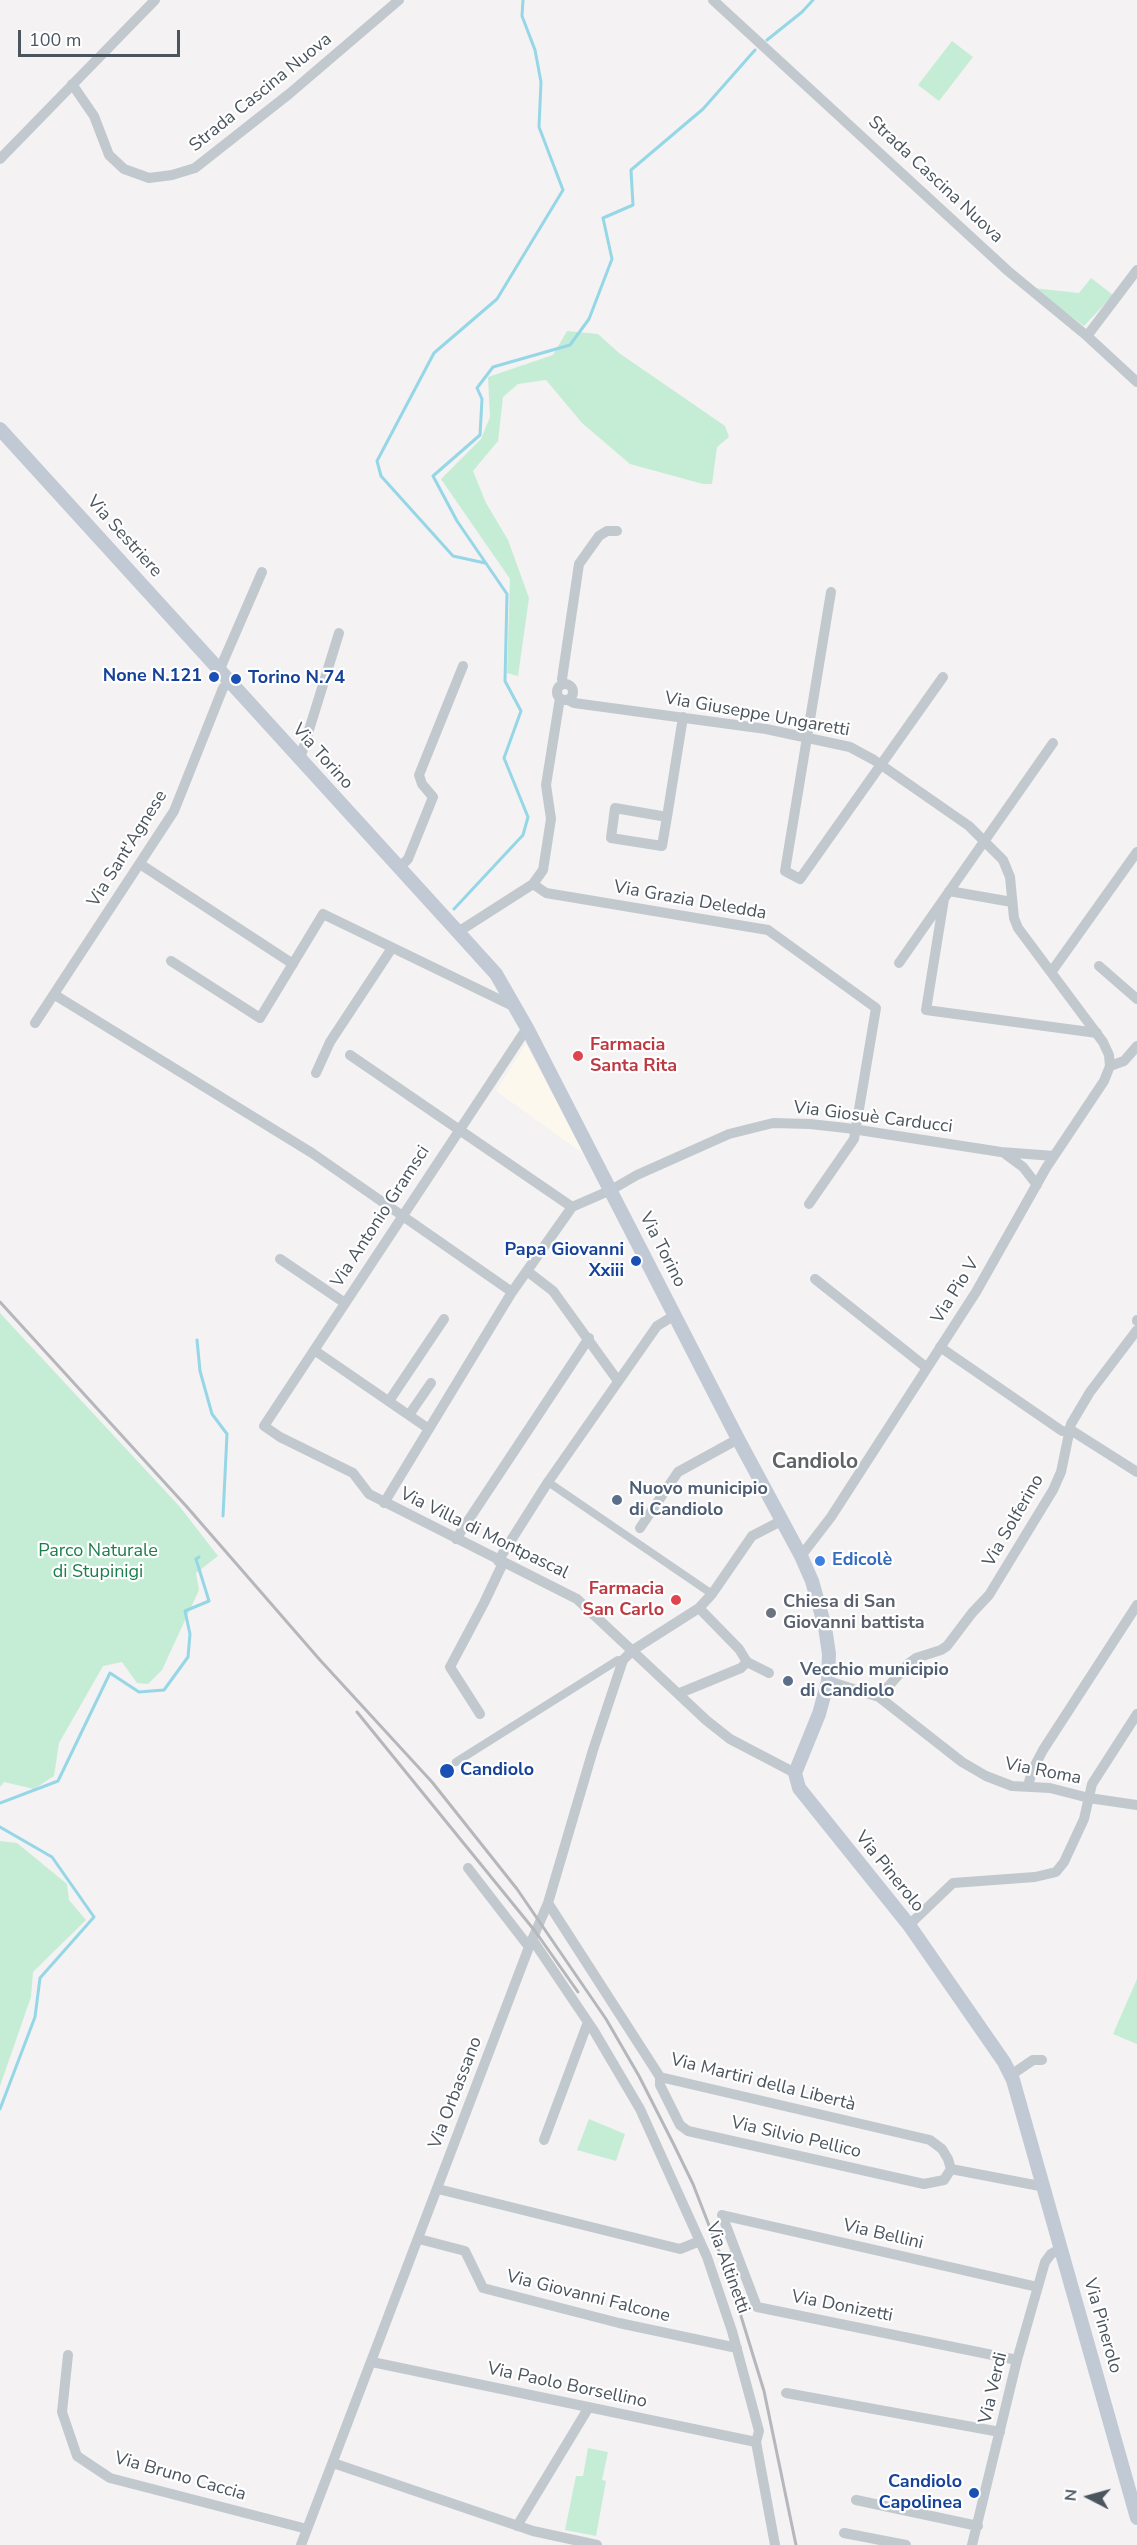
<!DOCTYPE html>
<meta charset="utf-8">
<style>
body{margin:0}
#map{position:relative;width:1137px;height:2545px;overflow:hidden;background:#f4f2f2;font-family:"Nunito Sans",sans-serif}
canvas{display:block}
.north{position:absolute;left:1059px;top:2467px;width:60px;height:60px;-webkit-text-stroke:4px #fff;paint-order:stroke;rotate:276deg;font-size:16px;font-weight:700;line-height:24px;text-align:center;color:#4b555e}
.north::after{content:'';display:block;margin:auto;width:21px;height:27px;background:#4b555e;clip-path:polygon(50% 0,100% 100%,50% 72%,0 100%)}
.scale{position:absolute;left:18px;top:30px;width:162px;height:27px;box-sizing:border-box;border:3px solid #4b555e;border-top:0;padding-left:8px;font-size:18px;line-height:21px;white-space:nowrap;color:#4b555e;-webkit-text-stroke:4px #fff;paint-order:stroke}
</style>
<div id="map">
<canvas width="1137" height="2545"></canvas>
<div class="north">N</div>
<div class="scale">100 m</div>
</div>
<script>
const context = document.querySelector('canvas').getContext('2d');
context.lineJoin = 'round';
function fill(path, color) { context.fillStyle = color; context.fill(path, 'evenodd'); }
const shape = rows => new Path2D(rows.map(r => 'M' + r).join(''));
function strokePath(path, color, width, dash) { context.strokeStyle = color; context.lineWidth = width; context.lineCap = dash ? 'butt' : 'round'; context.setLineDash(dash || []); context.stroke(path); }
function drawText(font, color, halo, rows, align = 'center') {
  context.font = font + ' "Nunito Sans",sans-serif'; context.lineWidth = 4.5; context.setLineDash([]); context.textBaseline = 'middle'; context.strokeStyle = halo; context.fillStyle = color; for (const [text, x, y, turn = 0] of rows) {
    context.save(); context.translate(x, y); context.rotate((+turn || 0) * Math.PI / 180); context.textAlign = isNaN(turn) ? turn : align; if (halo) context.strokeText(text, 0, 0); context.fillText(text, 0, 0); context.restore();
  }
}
fill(shape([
 [526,1044,584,1154,496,1091]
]), '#fcf8ee');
fill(shape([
 [952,41,973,57,939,101,918,85],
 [1091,278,1113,295,1084,326,1033,288,1079,293],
 [567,331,598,334,619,353,725,426,729,437,717,447,712,484,703,484,630,464,582,423,546,380,518,384,503,397,498,441,473,471,486,503,508,540,529,598,518,676,507,673,510,579,441,479,481,439,490,417,488,377,553,355],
 [0,1313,180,1507,218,1556,196,1573,199,1590,162,1670,148,1684,137,1683,122,1662,103,1666,59,1743,54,1776,34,1789,4,1782,0,1787],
 [0,1841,17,1843,67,1884,69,1900,86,1920,33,1972,31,1997,0,2086],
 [1137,1979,1137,2044,1113,2034],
 [589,2119,625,2134,616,2161,577,2150],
 [588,2448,608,2452,602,2480,606,2481,596,2536,565,2530,576,2476,583,2476]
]), '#c5edd5');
strokePath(shape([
 [767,40,802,12,813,0],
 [485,563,453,556,381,476,377,461,434,353,497,299,563,190,539,127,541,82,535,50,522,16,523,0],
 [454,909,523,835,528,817,504,758,521,711,505,681,507,594,457,521,433,476,480,435,482,399,477,388,493,367,570,345,589,319,612,259,603,218,633,205,631,170,703,109,755,50],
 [197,1340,200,1371,212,1414,227,1434,223,1516],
 [0,1803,58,1781,110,1673,139,1692,164,1690,188,1657,190,1634,185,1611,209,1601,196,1559,199,1557],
 [0,1827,52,1857,94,1917,40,1978,35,2017,0,2109]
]), '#95d6e7', 3);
strokePath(shape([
 [548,1482,712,1594],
 [456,1762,618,1660,623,1660]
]), '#c1c9cf', 8);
strokePath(shape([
 [713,0,1008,271,1087,336,1137,382],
 [72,84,94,116,109,155,124,169,149,178,172,175,195,168,289,94,399,0],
 [0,159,155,0],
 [1087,336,1137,270],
 [831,592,785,871,800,879,943,677],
 [219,671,262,572],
 [563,684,562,679,579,564,599,536,607,531,617,531],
 '557 692a8 8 0 1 1 16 0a8 8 0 1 1-16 0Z',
 [568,700,574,703,766,729,850,747,874,760,969,826,1003,860,1010,877,1014,918,1018,928,1103,1042,1109,1055,1110,1066,1104,1081,1046,1168,976,1292,831,1517,801,1556],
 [300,759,339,633],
 [615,808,667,817,662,846,611,838,615,808],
 [667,817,683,717],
 [140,864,293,964],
 [399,868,408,859,429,807,433,797,422,784,419,775,463,666],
 [533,884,546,893,768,930,876,1008,854,1139,809,1204],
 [949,891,1012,902],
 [944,899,926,1010,1097,1033],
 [458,932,533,884,543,870,551,819,546,785,560,698],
 [171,961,260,1018,323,914,515,1007],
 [899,963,1053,743],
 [1099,966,1137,999],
 [1052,971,1137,852],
 [55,995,312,1153,512,1292],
 [35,1023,174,811,223,688,229,682],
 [527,1028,264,1426,280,1437,353,1473,369,1494,577,1599,706,1720,730,1739,795,1773],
 [350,1055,572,1207],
 [1110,1066,1124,1061,1137,1046],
 [316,1073,330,1042,392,948],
 [1004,1153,1023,1167,1037,1185],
 [280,1259,345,1303],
 [527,1271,553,1291,618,1381],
 [815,1279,927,1368],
 [1137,1320,1137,1321],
 [940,1347,1062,1431,1074,1432,1137,1472],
 [314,1350,429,1429],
 [389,1401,444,1319],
 [409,1415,431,1383],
 [384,1503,512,1292,572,1207,611,1190,637,1175,729,1134,773,1123,810,1124,846,1128,1001,1152,1054,1156],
 [640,1528,678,1472,738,1439],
 [456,1539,589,1338],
 [498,1561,548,1482,657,1326,675,1315],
 [699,1608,739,1649,747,1662,769,1673],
 [828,1681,879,1697,962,1762,986,1776,1012,1786,1050,1788,1089,1798,1137,1805],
 [680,1693,741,1668,747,1662],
 [879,1697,909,1663,916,1658,941,1650,947,1646,972,1613,989,1595,1053,1490,1061,1472,1071,1424,1090,1392,1137,1330],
 [480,1714,450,1667,484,1603,503,1563],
 [1028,1786,1032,1771,1043,1750,1137,1605],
 [468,1868,529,1947],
 [548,1903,660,2077,930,2140,942,2149,948,2159,951,2169],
 [909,1925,953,1883,1035,1877,1056,1872,1064,1862,1084,1819,1092,1784,1137,1714],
 [532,1939,594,2031,640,2109,707,2257,732,2331,759,2431,756,2442,775,2545],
 [1011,2075,1033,2060,1042,2060],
 [660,2077,660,2085,680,2125,688,2131,924,2184,944,2180,951,2169],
 [544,2140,588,2022],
 [951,2169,1045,2187],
 [438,2189,680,2249,700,2241],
 [722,2215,757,2307,1017,2360],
 [722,2215,1038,2287],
 [419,2239,465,2251,483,2288,619,2323,737,2348],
 [68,2355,62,2412,77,2456,110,2478,307,2529],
 [372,2362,756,2442],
 [786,2393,1000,2432],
 [333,2463,533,2531,597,2545],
 [856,2500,978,2526],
 [517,2526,589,2407],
 [844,2533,906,2545],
 [301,2545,529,1947,548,1903,593,1750,623,1660,633,1650,699,1608,712,1594,752,1536,781,1521],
 [972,2545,1017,2360,1045,2262,1051,2254,1062,2248]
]), '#c1c9cf', 10);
strokePath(shape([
 [0,429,458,932,496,974,527,1028,738,1439,801,1556,812,1581,825,1627,829,1654,828,1681,819,1714,795,1773,799,1788,909,1925,1004,2062,1013,2080,1137,2518]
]), '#c1cad4', 14);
strokePath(shape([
 [0,1302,187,1507,320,1660,432,1782,517,1889,606,2019,639,2076,673,2143,693,2184,729,2277,764,2391,796,2545],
 [357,1712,535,1931,578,1992]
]), '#b5b7bc', 3);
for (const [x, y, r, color] of [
 [214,677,6,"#1a4fb4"],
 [236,679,6,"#1a4fb4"],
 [578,1056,6,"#e0444e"],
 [636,1261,6,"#1a4fb4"],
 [617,1500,6,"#5c6f8a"],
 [820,1561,6,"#3f7fe0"],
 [676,1600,6,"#e0444e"],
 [771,1613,6,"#6b7280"],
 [788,1681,6,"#5c6f8a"],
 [447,1771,8,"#1a4fb4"],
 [974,2493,6,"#1a4fb4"]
]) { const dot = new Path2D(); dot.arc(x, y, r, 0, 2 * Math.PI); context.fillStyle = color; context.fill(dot); strokePath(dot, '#fff', 2); }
drawText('18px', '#4b555e', '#fff', [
 ["Strada Cascina Nuova",261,93,-39],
 ["Strada Cascina Nuova",935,180,43],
 ["Via Sestriere",124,537,48],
 ["Via Giuseppe Ungaretti",757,715,10],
 ["Via Torino",322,757,48],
 ["Via Sant'Agnese",128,849,-58],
 ["Via Grazia Deledda",690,901,10],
 ["Via Giosuè Carducci",873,1118,7],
 ["Via Antonio Gramsci",381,1217,-57],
 ["Via Torino",662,1250,63],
 ["Via Pio V",956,1291,-58],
 ["Via Solferino",1014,1521,-60],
 ["Via Villa di Montpascal",484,1534,26],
 ["Via Roma",1043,1772,11],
 ["Via Pinerolo",889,1872,51],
 ["Via Martiri della Libertà",763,2083,14],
 ["Via Orbassano",456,2093,-69],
 ["Via Silvio Pellico",796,2138,13],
 ["Via Bellini",883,2235,13],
 ["Via Altinetti",727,2268,70],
 ["Via Giovanni Falcone",588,2297,14],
 ["Via Donizetti",842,2307,11],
 ["Via Pinerolo",1102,2326,74],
 ["Via Paolo Borsellino",567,2386,12],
 ["Via Verdi",994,2388,-77],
 ["Via Bruno Caccia",180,2477,16]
]);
drawText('bold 18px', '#164399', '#fff', [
 ["None N.121",202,677],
 ["Torino N.74",248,679,"left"],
 ["Papa Giovanni",624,1251],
 ["Xxiii",624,1272],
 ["Candiolo",460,1771,"left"],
 ["Candiolo",962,2483],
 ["Capolinea",962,2504]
], 'right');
drawText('bold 18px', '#be3a42', '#fff', [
 ["Farmacia",590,1046],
 ["Santa Rita",590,1067],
 ["Farmacia",664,1590,"right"],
 ["San Carlo",664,1611,"right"]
], 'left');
drawText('bold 18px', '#4e5e75', '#fff', [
 ["Nuovo municipio",629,1490],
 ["di Candiolo",629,1511],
 ["Vecchio municipio",800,1671],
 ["di Candiolo",800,1692]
], 'left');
drawText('18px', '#1e7d4e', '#fff', [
 ["Parco Naturale",98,1552],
 ["di Stupinigi",98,1573]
]);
drawText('bold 18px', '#366cbe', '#fff', [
 ["Edicolè",832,1561]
], 'left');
drawText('bold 18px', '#5b616d', '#fff', [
 ["Chiesa di San",783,1603],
 ["Giovanni battista",783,1624]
], 'left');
drawText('bold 21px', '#5f6266', '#fff', [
 ["Candiolo",815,1463]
]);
</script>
